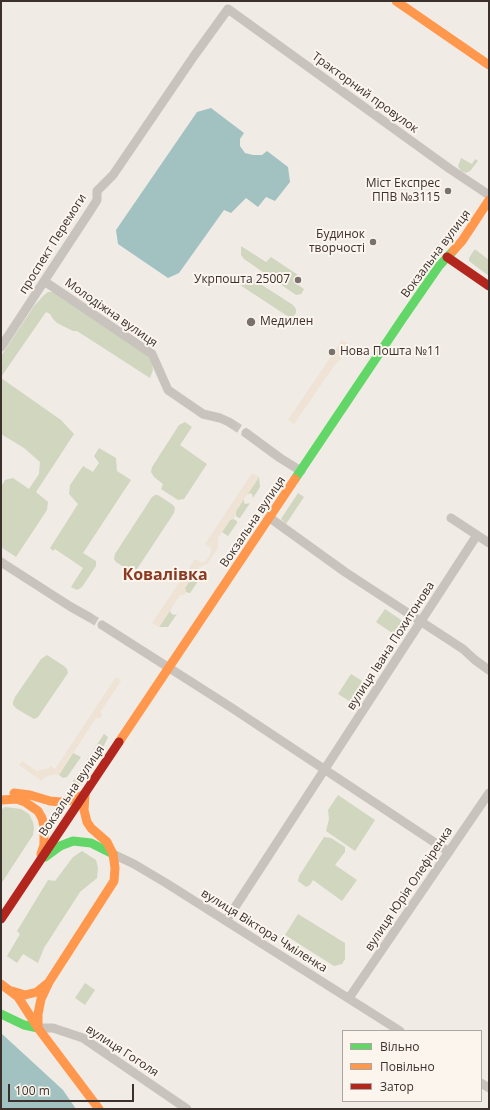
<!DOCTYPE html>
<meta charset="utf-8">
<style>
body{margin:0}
#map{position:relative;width:490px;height:1110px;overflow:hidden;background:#f0ebe5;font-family:"Open Sans",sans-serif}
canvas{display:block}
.frame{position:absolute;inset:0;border:2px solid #3b302b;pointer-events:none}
.legend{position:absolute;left:342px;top:1030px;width:140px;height:72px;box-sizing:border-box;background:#fbf5ee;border:1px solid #aea6a0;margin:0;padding:5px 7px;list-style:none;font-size:12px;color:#3b302b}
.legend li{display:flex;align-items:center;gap:8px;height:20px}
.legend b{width:20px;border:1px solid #aea6a0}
.scale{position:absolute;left:8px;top:1084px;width:126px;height:18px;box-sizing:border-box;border:2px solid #3b302b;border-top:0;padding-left:5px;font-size:12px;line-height:14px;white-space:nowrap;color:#3b302b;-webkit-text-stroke:3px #fbf5ee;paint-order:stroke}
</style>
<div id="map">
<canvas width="490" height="1110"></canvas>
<div class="frame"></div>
<ul class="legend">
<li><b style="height:5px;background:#63d668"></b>Вільно</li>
<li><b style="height:5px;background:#ff974d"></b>Повільно</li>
<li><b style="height:5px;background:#b3261e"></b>Затор</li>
</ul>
<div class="scale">100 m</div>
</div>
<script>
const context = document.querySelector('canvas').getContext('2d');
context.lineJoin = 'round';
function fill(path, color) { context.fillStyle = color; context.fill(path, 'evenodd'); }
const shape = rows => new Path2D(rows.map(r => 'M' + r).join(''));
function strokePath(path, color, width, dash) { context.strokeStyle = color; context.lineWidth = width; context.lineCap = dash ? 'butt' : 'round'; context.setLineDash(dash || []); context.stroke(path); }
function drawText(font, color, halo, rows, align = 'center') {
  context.font = font + ' "Open Sans",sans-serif'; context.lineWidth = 4; context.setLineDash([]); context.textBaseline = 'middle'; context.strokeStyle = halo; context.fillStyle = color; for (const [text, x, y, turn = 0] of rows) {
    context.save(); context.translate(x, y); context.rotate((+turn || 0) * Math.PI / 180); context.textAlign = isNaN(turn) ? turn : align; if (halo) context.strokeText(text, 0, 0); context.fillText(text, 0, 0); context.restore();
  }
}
fill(shape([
 [461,158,472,164,475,159,478,161,470,171,466,173,461,171,458,166],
 [241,246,266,262,271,257,298,275,294,282,304,289,301,294,296,295,244,259,241,255],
 [474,250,476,250,489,260,489,276,469,261,469,258],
 [245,274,293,305,296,309,296,313,293,317,289,317,243,287,238,283,238,279,241,275],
 [48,292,53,292,148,356,152,364,153,370,150,378,77,331,73,331,57,323,53,319,50,314,46,312,1,377,1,356,34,306,44,295],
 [1,378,61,420,74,434,36,492,48,502,47,510,16,557,1,547,1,487,5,480,13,478,29,489,39,474,40,462,24,448,1,434],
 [185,422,192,427,180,445,207,464,184,499,178,500,161,489,163,484,154,477,151,472,152,467,179,425],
 [99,448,116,458,117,471,131,480,83,553,96,561,96,566,82,587,77,590,71,587,83,568,55,549,53,551,50,548,78,504,69,494,70,485,83,466,93,472,99,463,94,456],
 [259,477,260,487,253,498,252,494,250,493,247,495],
 [298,493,304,497,286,524,281,519],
 [155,495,158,495,173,505,175,508,174,513,137,569,130,571,116,562,114,559,115,554,152,497],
 [244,499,244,502,245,504,250,503,240,518,239,518,236,516,236,511],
 [233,519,237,521,237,523,228,536,222,532,230,520],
 [195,573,201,577,190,593,189,593,186,592,185,588],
 [171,609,170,612,172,614,174,615,177,614,168,627,159,627],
 [385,609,407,624,398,637,376,622],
 [47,655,64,666,67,669,68,673,38,717,34,719,17,709,13,705,13,702,15,697,41,659],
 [351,674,367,684,354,704,338,694],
 [104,734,108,737,100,754,78,787,73,784,73,781],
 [73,753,81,757,67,777,63,778,59,775],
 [338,795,375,820,355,851,326,831,329,819,328,810],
 [5,807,21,809,29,814,33,822,34,828,33,835,1,884,1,810],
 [324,837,331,838,345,847,345,852,335,865,357,880,342,901,313,880,310,885,306,887,298,881,299,876],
 [82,851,96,860,98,868,97,878,80,892,44,948,38,963,23,954,17,963,7,956,20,934,17,931,48,880,55,881,73,857],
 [298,914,345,943,345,959,342,964,334,966,285,935],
 [85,983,95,990,85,1005,75,998]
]), '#d1d6bf');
fill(shape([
 [342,340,348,344,340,356,341,359,338,362,336,363,294,424,288,420],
 [252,473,259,477,236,511,235,518,230,520,218,538,218,548,207,564,199,567,185,588,186,592,184,595,180,595,159,627,152,623,195,559,202,563,206,561,211,552,211,548,205,544],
 [116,677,121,681,101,711,102,716,100,718,96,718,59,775,54,774,53,776,51,775,45,777,42,781,19,765,22,761,38,772,40,769,42,770,49,768,50,766,55,769]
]), '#eee3d5');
fill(shape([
 [211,108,244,133,240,139,240,146,245,153,253,155,262,155,267,151,288,167,290,182,275,201,266,197,258,207,246,198,231,213,224,210,179,273,168,278,118,244,116,230,197,112],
 [1,1033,63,1090,76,1109,1,1108]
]), '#a1c2c1');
strokePath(shape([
 [232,424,246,433],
 [89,617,102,625]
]), '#ccc6c0', 9, [9, 4.5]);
strokePath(shape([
 [44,281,152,354,168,390,203,414,220,418,229,422,232,424],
 [1,347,92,208,97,200,97,191,113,175,194,56,228,9,450,169,489,195],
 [246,433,280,458,301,471],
 [270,518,345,572,463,649,475,660,489,670],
 [451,518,489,543],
 [1,562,71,607,89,617],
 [102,625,232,708,449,852],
 [113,854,134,864,166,883,400,1031],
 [226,921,477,535],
 [349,998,489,793],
 [38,1028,53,1028,83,1038,187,1109],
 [481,1083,489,1088]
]), '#c9c3be', 9);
strokePath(shape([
 [295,479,403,318,439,266,453,251],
 [45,857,60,846,73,841,91,843,113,854],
 [1,1014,24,1025,38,1028]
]), '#63d668', 9);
strokePath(shape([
 [396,1,489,65],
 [453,251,462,241,489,200],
 [119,742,295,479],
 [14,793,30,795,50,801,60,802,72,800,85,794],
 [1,800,17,799,25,802,38,811,42,818,44,826,44,845,41,854],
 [1,984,18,997,38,1028,99,1109],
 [12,991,25,995,37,992,48,983],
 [38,1028,38,1014,41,999,49,982,114,881,115,868,113,854,107,842,91,828,87,822,84,810,85,795]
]), '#ff974d', 9);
strokePath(shape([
 [447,257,489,286],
 [1,919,119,742]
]), '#b3261e', 9);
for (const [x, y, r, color] of [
 [448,191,4,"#7a716c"],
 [373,242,4,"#7a716c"],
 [298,280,4,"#7a716c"],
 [251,322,5,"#7a716c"],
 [332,352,4,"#7a716c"]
]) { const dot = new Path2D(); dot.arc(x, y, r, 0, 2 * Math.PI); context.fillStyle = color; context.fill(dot); strokePath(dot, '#fbf5ee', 1.5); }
drawText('12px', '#3b302b', '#fbf5ee', [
 ["Тракторний провулок",365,93,36],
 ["проспект Перемоги",53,244,-58],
 ["Вокзальна вулиця",436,254,-53],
 ["Молодіжна вулиця",111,313,35],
 ["Вокзальна вулиця",253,522,-56],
 ["вулиця Івана Похитонова",391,646,-57],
 ["Вокзальна вулиця",72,791,-56],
 ["вулиця Юрія Олефіренка",409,889,-56],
 ["вулиця Віктора Чміленка",264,931,32],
 ["вулиця Гоголя",122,1051,33]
]);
drawText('12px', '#3b302b', '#fbf5ee', [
 ["Міст Експрес",440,184],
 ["ППВ №3115",440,198],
 ["Будинок",365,235],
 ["творчості",365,249],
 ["Укрпошта 25007",290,280],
 ["Медилен",260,322,"left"],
 ["Нова Пошта №11",340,352,"left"]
], 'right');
drawText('bold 16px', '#8c3b22', '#fbf5ee', [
 ["Ковалівка",165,575]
]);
</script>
